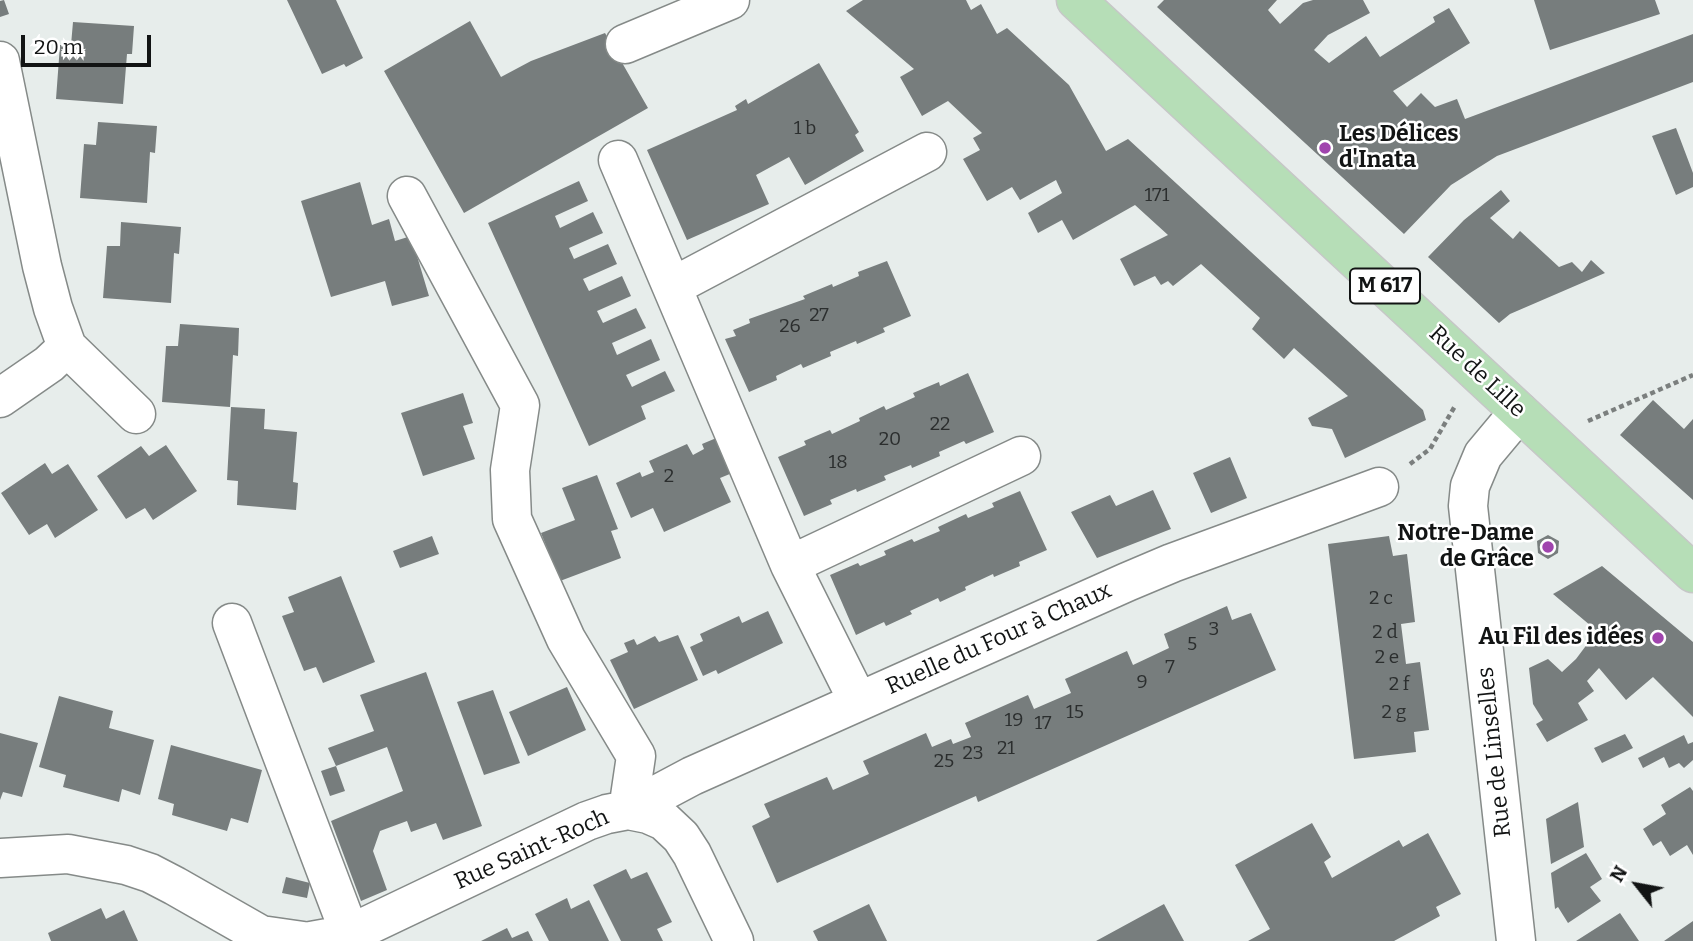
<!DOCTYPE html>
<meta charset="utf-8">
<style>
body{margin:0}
#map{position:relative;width:1693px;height:941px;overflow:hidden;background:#e7edeb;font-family:Bitter,serif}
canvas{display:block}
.north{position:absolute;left:1602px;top:850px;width:70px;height:70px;-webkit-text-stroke:5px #fff;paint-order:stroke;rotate:301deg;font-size:19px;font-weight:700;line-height:28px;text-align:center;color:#121414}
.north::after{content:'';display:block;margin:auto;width:24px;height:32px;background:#121414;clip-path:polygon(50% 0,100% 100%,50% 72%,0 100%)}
.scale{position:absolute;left:21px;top:35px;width:130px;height:32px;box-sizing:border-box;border:4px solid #121414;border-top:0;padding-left:9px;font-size:21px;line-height:24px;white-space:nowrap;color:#121414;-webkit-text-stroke:5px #fff;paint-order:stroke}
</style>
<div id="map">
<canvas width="1693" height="941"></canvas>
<div class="north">N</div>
<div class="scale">20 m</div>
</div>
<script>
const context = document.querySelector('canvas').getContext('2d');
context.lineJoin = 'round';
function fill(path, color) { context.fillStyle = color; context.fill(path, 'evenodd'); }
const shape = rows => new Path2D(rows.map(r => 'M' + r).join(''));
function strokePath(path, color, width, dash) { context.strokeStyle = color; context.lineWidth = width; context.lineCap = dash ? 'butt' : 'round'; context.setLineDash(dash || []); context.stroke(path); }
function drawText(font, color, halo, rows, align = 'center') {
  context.font = font + ' Bitter,serif'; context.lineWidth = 5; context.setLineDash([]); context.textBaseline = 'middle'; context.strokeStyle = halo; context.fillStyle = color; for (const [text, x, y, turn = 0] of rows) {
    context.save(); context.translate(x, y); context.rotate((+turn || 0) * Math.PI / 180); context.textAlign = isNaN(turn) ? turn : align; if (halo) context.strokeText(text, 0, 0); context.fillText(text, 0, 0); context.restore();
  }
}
fill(shape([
 [4,0,9,14,0,17,0,1],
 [287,0,336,0,363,58,346,67,344,64,322,74],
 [863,0,966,0,971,10,981,4,997,34,1007,28,1069,85,1106,151,1128,139,1423,410,1426,420,1345,458,1332,429,1312,426,1308,418,1348,396,1294,348,1284,359,1252,329,1260,318,1201,264,1173,286,1168,281,1161,285,1155,276,1134,286,1120,259,1168,235,1135,205,1073,240,1062,220,1038,233,1028,213,1062,193,1056,180,1020,200,1012,187,987,201,963,159,980,150,973,138,982,133,948,101,922,116,900,77,914,69,846,11],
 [1164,0,1277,0,1268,10,1280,24,1303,3,1313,0,1363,0,1370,13,1328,35,1314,50,1329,63,1366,36,1380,57,1435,22,1433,17,1449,8,1470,43,1393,91,1407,107,1421,93,1435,107,1457,99,1465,119,1693,34,1693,82,1497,156,1451,185,1404,234,1157,7],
 [1534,0,1655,0,1660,14,1550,50],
 [470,21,501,77,531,61,605,33,648,108,464,213,384,71],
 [73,22,134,26,132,54,127,54,123,104,56,99,60,45,71,45],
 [819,63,859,132,855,135,864,151,805,185,789,157,756,175,769,204,687,240,647,150,737,110,735,106,746,99,748,104],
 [98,122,157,126,155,153,150,152,147,203,80,198,84,144,96,145],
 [1676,128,1693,173,1693,187,1676,195,1652,136],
 [579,181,588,201,555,216,560,228,593,212,603,233,569,248,574,259,608,244,617,264,583,279,589,291,622,276,631,296,597,311,603,323,636,308,646,328,612,343,617,355,651,339,660,360,626,375,632,387,665,371,675,391,641,406,646,419,589,446,488,223],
 [360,182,372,225,389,219,395,241,411,236,429,296,392,306,385,281,331,297,301,201],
 [1501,190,1510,201,1490,218,1513,239,1520,231,1559,267,1572,262,1582,272,1591,260,1605,273,1510,314,1499,323,1428,257,1464,220],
 [121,222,181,227,179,254,174,253,171,303,103,298,107,246,120,246],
 [887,261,911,316,883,328,885,332,857,344,856,341,830,352,831,356,803,368,801,364,776,376,777,380,749,392,725,339,736,336,733,330,750,323,749,319,805,299,803,296,832,284,833,287,859,276,858,272],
 [180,324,239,328,238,356,233,355,230,407,162,402,166,346,178,346],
 [968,373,994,432,966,444,964,441,939,452,940,456,912,468,911,465,884,476,886,480,857,492,856,489,830,500,832,504,804,516,778,457,806,445,804,441,830,430,832,434,860,421,859,418,884,406,886,410,915,397,913,393,939,382,940,386],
 [463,393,473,423,463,426,475,459,423,476,401,413],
 [1653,400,1684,429,1693,419,1693,500,1620,435],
 [231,407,265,409,264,429,297,432,293,482,298,483,296,510,237,505,238,481,227,480],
 [726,434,742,469,720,478,731,502,664,532,653,508,631,518,616,483,640,472,642,477,654,472,649,461,687,444,693,455,704,449,702,444],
 [166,445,197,491,153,520,145,508,126,519,97,476,141,446,149,456],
 [1230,457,1247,498,1211,513,1193,473],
 [45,463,52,474,68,464,98,510,55,538,47,524,29,535,1,493],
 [597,475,618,529,611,531,621,558,560,581,541,533,575,520,562,488],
 [1153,490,1171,529,1097,558,1071,512,1110,495,1116,506],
 [1020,491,1047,550,1019,562,1020,566,994,577,993,574,965,587,966,590,940,602,938,598,910,611,912,614,886,626,884,622,856,635,830,575,858,563,860,566,886,555,884,551,912,539,914,542,940,531,938,527,966,514,968,518,994,507,992,503],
 [1548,535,1559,541,1558,553,1548,559,1538,553,1537,541],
 [432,536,439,554,400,568,393,551],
 [1389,536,1393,556,1407,554,1415,622,1401,624,1406,664,1420,662,1429,730,1414,732,1416,752,1354,759,1328,544],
 [1602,566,1693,642,1693,717,1653,677,1626,700,1599,668,1587,681,1594,691,1578,703,1588,720,1547,742,1536,724,1543,720,1533,704,1529,668,1548,659,1562,672,1576,659,1597,631,1553,594],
 [341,576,375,662,323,683,316,667,304,671,282,616,294,612,288,597],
 [1227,606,1232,620,1251,613,1276,670,978,802,976,796,777,883,752,826,770,817,764,804,827,777,833,790,869,774,863,761,926,733,932,747,951,739,953,744,971,737,965,723,1028,695,1034,709,1071,693,1065,679,1127,651,1133,665,1169,648,1164,634],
 [768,611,783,643,718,674,716,670,703,676,690,647,703,641,700,634,739,616,742,623],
 [678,635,698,680,634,709,610,660,628,652,624,643,634,639,637,645,655,636,659,642],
 [426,672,482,826,443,840,436,823,411,832,407,821,380,831,373,851,387,890,361,901,331,821,403,791,387,747,336,766,328,748,374,731,360,695],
 [567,687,586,730,528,756,509,712],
 [493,690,520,763,484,775,457,702],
 [59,696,113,711,109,728,154,740,140,795,122,789,119,802,63,787,66,775,39,767],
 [0,733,38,743,22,797,3,792,0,800],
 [1625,734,1633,748,1602,763,1594,748],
 [1684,735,1688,744,1693,742,1693,760,1684,768,1679,763,1669,768,1664,757,1643,768,1638,758],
 [171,745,262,770,248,823,231,818,227,831,172,815,174,804,158,799],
 [336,766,345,791,330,796,321,771],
 [1690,787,1693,791,1693,855,1687,845,1670,856,1661,841,1653,846,1643,829,1666,814,1661,805],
 [1578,802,1584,847,1551,864,1546,819],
 [1312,823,1331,857,1324,862,1332,878,1399,840,1403,847,1428,833,1461,894,1436,907,1440,916,1394,941,1248,941,1270,929,1235,865],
 [1586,853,1602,879,1590,887,1601,901,1568,923,1558,907,1555,909,1551,873],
 [626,869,631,879,647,872,672,922,657,929,663,941,621,941,593,885],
 [286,877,310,883,307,898,282,893],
 [567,898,571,909,589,900,609,941,549,941,535,914],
 [869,904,887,941,818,941,813,931],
 [1164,904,1184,941,1096,941],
 [101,908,106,919,124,910,138,941,51,941,48,933],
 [1620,913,1639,941,1576,941],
 [1693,921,1693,941,1664,941],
 [507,928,512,938,528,931,533,941,481,941]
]), '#777d7d');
const minor = shape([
 [625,44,730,0],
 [0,61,42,266,53,308,67,347,136,414],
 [618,160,790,565,858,701],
 [407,196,520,405,510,470,512,519,566,639,636,756,628,810],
 [672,287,927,152],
 [0,398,49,364,67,347],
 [790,565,1021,456],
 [232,623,350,934],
 [628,810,692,776,1127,582,1172,563,1379,487],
 [0,858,68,854,126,865,150,873,175,886,261,935,303,941],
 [311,941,350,934,587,821,607,814,628,810,648,814,664,821,681,837,692,854,734,941],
 [1516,941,1468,506,1470,486,1483,455,1519,412]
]);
const major = shape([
 [1076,0,1693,573]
]);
strokePath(minor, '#858a88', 41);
strokePath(major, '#c6c7c7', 41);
strokePath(shape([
 [1588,421,1693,375],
 [1410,464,1430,449,1455,406]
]), '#7b7f7e', 4.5, [5, 3.5]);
strokePath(minor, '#fff', 38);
strokePath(major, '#b6deb7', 38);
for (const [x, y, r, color] of [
 [1325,148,7,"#a044ae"],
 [1548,547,7,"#a044ae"],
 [1658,638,7,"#a044ae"]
]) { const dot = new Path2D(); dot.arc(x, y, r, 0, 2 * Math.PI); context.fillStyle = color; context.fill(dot); strokePath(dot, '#fff', 2.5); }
drawText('19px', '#2b2e2e', null, [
 ["1 b",805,129],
 ["171",1157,196],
 ["27",819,316],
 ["26",790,327],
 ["22",940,425],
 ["20",890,440],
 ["18",838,463],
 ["2",669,477],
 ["2 c",1381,599],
 ["3",1214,630],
 ["2 d",1385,633],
 ["5",1192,645],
 ["2 e",1387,658],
 ["7",1170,668],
 ["9",1142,683],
 ["2 f",1399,685],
 ["15",1075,713],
 ["2 g",1394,713],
 ["19",1014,721],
 ["17",1043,724],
 ["21",1006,749],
 ["23",973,754],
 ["25",944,762]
]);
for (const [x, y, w] of [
 [1385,286,70]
]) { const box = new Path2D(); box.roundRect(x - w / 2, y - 17.5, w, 35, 5); context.fillStyle = '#fff'; context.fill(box); strokePath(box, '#121414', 2); }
drawText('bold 21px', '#121414', null, [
 ["M 617",1385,286]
]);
drawText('bold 23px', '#121414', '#fff', [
 ["Les Délices",1339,135,"left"],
 ["d'Inata",1339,161,"left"],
 ["Notre-Dame",1534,534],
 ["de Grâce",1534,560],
 ["Au Fil des idées",1644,638]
], 'right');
drawText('23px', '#121414', '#fff', [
 ["Rue de Lille",1477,372,43],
 ["Ruelle du Four à Chaux",999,639,-24],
 ["Rue de Linselles",1495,752,-96],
 ["Rue Saint-Roch",532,850,-24]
]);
</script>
